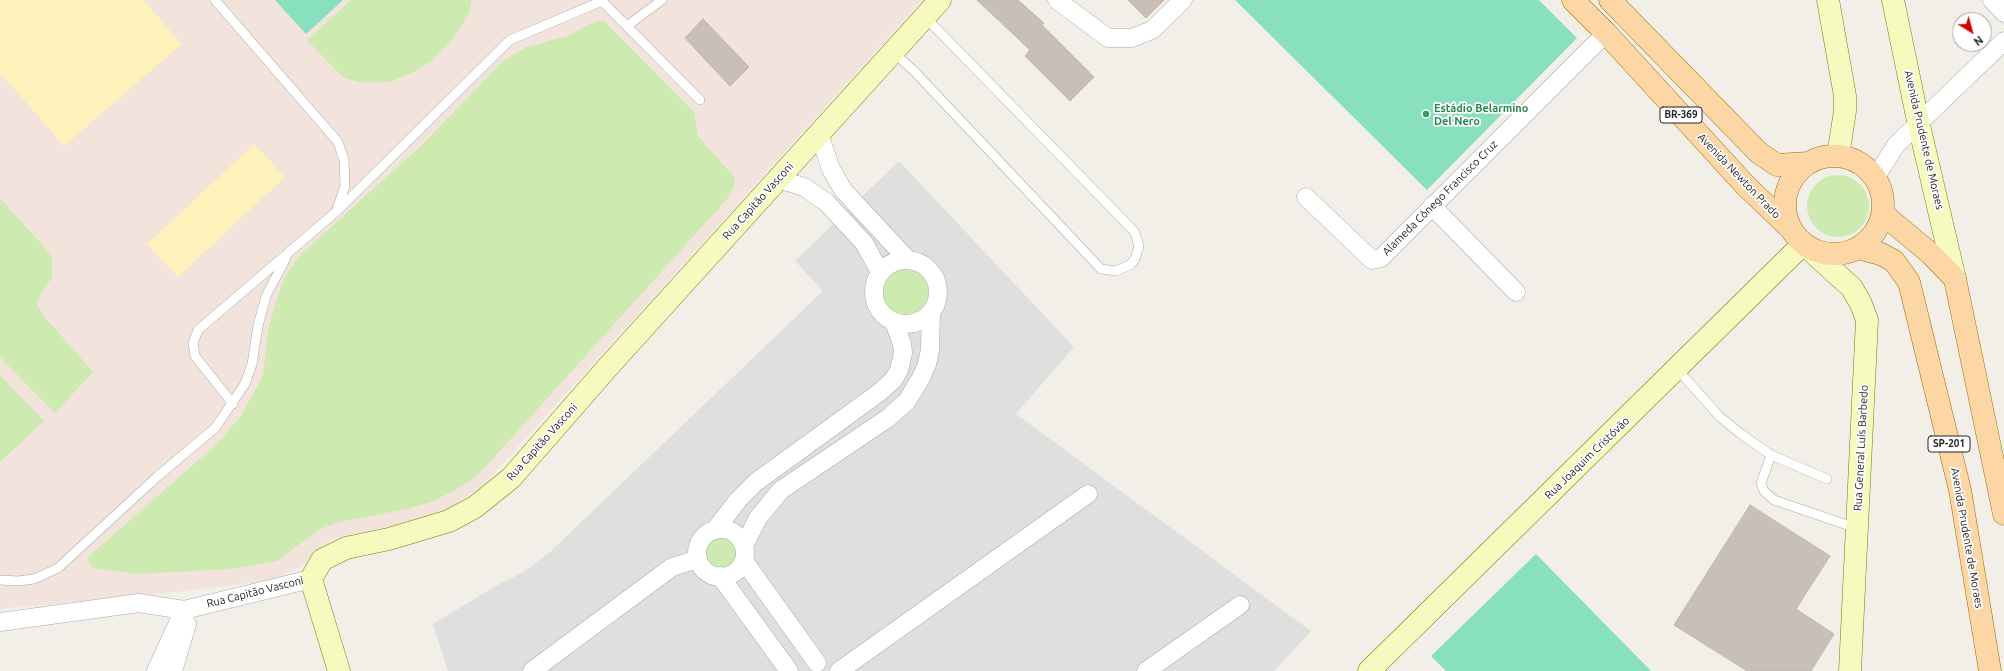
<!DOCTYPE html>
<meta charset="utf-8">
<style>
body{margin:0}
#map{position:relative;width:2004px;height:671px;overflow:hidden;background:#f2efe9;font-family:Ubuntu,sans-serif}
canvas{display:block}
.north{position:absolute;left:1952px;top:12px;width:40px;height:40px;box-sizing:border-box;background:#fff;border:1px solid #a7a7a7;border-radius:50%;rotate:143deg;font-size:11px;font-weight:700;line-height:16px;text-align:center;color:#222}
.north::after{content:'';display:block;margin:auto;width:14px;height:18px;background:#d40000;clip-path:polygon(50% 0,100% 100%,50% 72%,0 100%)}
</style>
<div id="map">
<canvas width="2004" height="671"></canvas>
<div class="north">N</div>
</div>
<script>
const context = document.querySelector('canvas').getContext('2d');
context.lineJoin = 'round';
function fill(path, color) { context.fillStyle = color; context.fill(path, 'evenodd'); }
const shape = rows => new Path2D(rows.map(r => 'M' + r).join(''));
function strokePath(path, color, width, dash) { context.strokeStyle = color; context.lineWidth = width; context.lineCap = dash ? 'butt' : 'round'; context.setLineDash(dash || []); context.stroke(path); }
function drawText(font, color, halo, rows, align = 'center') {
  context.font = font + ' Ubuntu,sans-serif'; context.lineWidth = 3.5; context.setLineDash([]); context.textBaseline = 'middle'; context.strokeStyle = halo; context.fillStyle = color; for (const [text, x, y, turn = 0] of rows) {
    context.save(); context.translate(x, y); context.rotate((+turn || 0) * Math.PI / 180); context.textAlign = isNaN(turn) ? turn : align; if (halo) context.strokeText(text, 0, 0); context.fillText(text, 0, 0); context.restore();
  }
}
fill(shape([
 [899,161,1074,347,1016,414,1311,631,1274,671,448,671,433,624,496,586,525,571,551,551,823,291,795,261]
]), '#e0dfdf');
fill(shape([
 [0,0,922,0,483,485,455,505,429,518,332,539,300,566,274,580,159,594,0,609]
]), '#f3e3dd');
fill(shape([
 [351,0,472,0,469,13,460,29,450,42,431,61,414,72,390,82,364,83,344,78,307,40],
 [603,20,694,112,698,136,735,178,734,186,728,198,478,475,454,491,431,502,406,509,340,522,320,529,277,561,232,569,137,574,92,568,87,558,218,443,241,416,263,376,268,331,275,305,284,278,300,255,421,146,504,60,527,47,568,36,589,24],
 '1807 206a31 31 0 1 1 62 0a31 31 0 1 1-62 0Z',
 [0,198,52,256,52,278,46,285,37,303,43,315,93,372,55,413,0,357],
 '882 292a23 23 0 1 1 46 0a23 23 0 1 1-46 0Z',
 [0,375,44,421,0,462],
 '706 553a15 15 0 1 1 30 0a15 15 0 1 1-30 0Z'
]), '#cdebb0');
fill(shape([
 [0,0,143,0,182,44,64,146,0,73],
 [254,144,285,177,178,277,147,244]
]), '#fff1ba');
fill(shape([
 [275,0,343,0,306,34],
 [1235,0,1539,0,1577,38,1427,190],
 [1536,554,1651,671,1446,671,1431,656]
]), '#88e0be');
const building = shape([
 [977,0,1018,0,1044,23,1042,25,1094,77,1070,101,1025,56,1030,50,977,0],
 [1128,0,1164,0,1146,18,1128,0],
 [703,19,749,67,730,86,685,38,703,19],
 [1750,505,1830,556,1796,609,1834,634,1811,671,1747,671,1674,625,1750,505]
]);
fill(building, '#c7bfb8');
strokePath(building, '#c4b6ab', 1);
const lane = shape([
 [215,0,338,142,344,160,345,186,337,209],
 [601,0,700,100],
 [627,26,662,0],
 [892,51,914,71,1101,269,1116,271,1130,265,1135,259,1139,246,1135,233,1131,228,925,17],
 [1677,369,1720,417,1741,434,1771,455,1827,479],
 [233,404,195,356,193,343,198,330,337,211,510,40,602,1],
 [1771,455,1761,483,1764,491,1774,500,1856,528],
 [0,580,18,581,34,579,58,568,158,476,215,428,245,384,252,364,258,326,266,296,286,258]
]);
const street = shape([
 [1057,0,1108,38,1132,38,1152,30,1183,0],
 [1992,0,2004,13],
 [819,134,831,169,843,190,907,259],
 [1875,178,1896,145,2004,41],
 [778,179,804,187,826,202,864,243,880,272],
 [1306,197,1372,260,1381,258,1606,33],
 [1432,206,1516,292],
 '874 292a32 32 0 1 1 64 0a32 32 0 1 1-64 0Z',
 '697 553a24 24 0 1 1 48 0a24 24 0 1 1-48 0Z',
 [715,530,738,500,756,482,880,392,894,379,899,370,903,353,902,344,894,322],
 [744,546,758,518,781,490,888,418,907,401,921,378,927,364,930,350,931,312],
 [744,561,817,663],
 [720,576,789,671],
 [0,622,139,603,184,610,311,579],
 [156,671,184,610],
 [173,671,187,624],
 [532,671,672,567,698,559],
 [839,671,1088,494],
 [1146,671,1240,605]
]);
const secondary = shape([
 [1828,0,1845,96,1845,111,1838,156],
 [1893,0,1918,121,1955,279],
 [1808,248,1852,288,1861,304,1867,320,1850,671],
 [339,671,311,579,322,560,346,548,389,539,449,521,475,507,511,478,607,368,940,0],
 [1369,671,1803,244]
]);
const primary = shape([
 [1573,0,1606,33,1746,186,1790,228],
 [1610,0,1759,153,1777,165,1808,163],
 '1785 205a49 49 0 1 1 98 0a49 49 0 1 1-98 0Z',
 [1883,214,1931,254,1955,279,2004,514],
 [1858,248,1881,254,1894,261,1909,282,1960,490,1990,671]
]);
strokePath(lane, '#a9a9a9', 10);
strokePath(street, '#a9a9a9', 19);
strokePath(secondary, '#707d05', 23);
strokePath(primary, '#a06b00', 23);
strokePath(lane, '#fff', 9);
strokePath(street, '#fff', 18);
strokePath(secondary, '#f7fabf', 22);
strokePath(primary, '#fcd6a4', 22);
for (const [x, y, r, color] of [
 [1426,114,4,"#2e9e5b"]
]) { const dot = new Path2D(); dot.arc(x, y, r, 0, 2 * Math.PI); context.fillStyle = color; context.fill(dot); strokePath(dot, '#fff', 1.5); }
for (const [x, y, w] of [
 [1681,115,42],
 [1949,444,42]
]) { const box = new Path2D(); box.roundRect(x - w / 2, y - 8, w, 16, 3); context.fillStyle = '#fff'; context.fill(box); strokePath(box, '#222', 1); }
drawText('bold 10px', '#222', null, [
 ["BR-369",1681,115],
 ["SP-201",1949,444]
]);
drawText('bold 11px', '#27864d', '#fff', [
 ["Estádio Belarmino",1434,108],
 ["Del Nero",1434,121]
], 'left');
drawText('11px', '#222', '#fff', [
 ["Avenida Prudente de Moraes",1924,140,77],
 ["Avenida Newton Prado",1739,176,46],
 ["Alameda Cônego Francisco Cruz",1440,198,-45],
 ["Rua Capitão Vasconi",758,201,-48],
 ["Rua Capitão Vasconi",542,442,-48],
 ["Rua General Luís Barbedo",1861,448,-87],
 ["Rua Joaquim Cristóvão",1587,458,-44],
 ["Avenida Prudente de Moraes",1967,538,80],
 ["Rua Capitão Vasconi",255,592,-14]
]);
</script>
